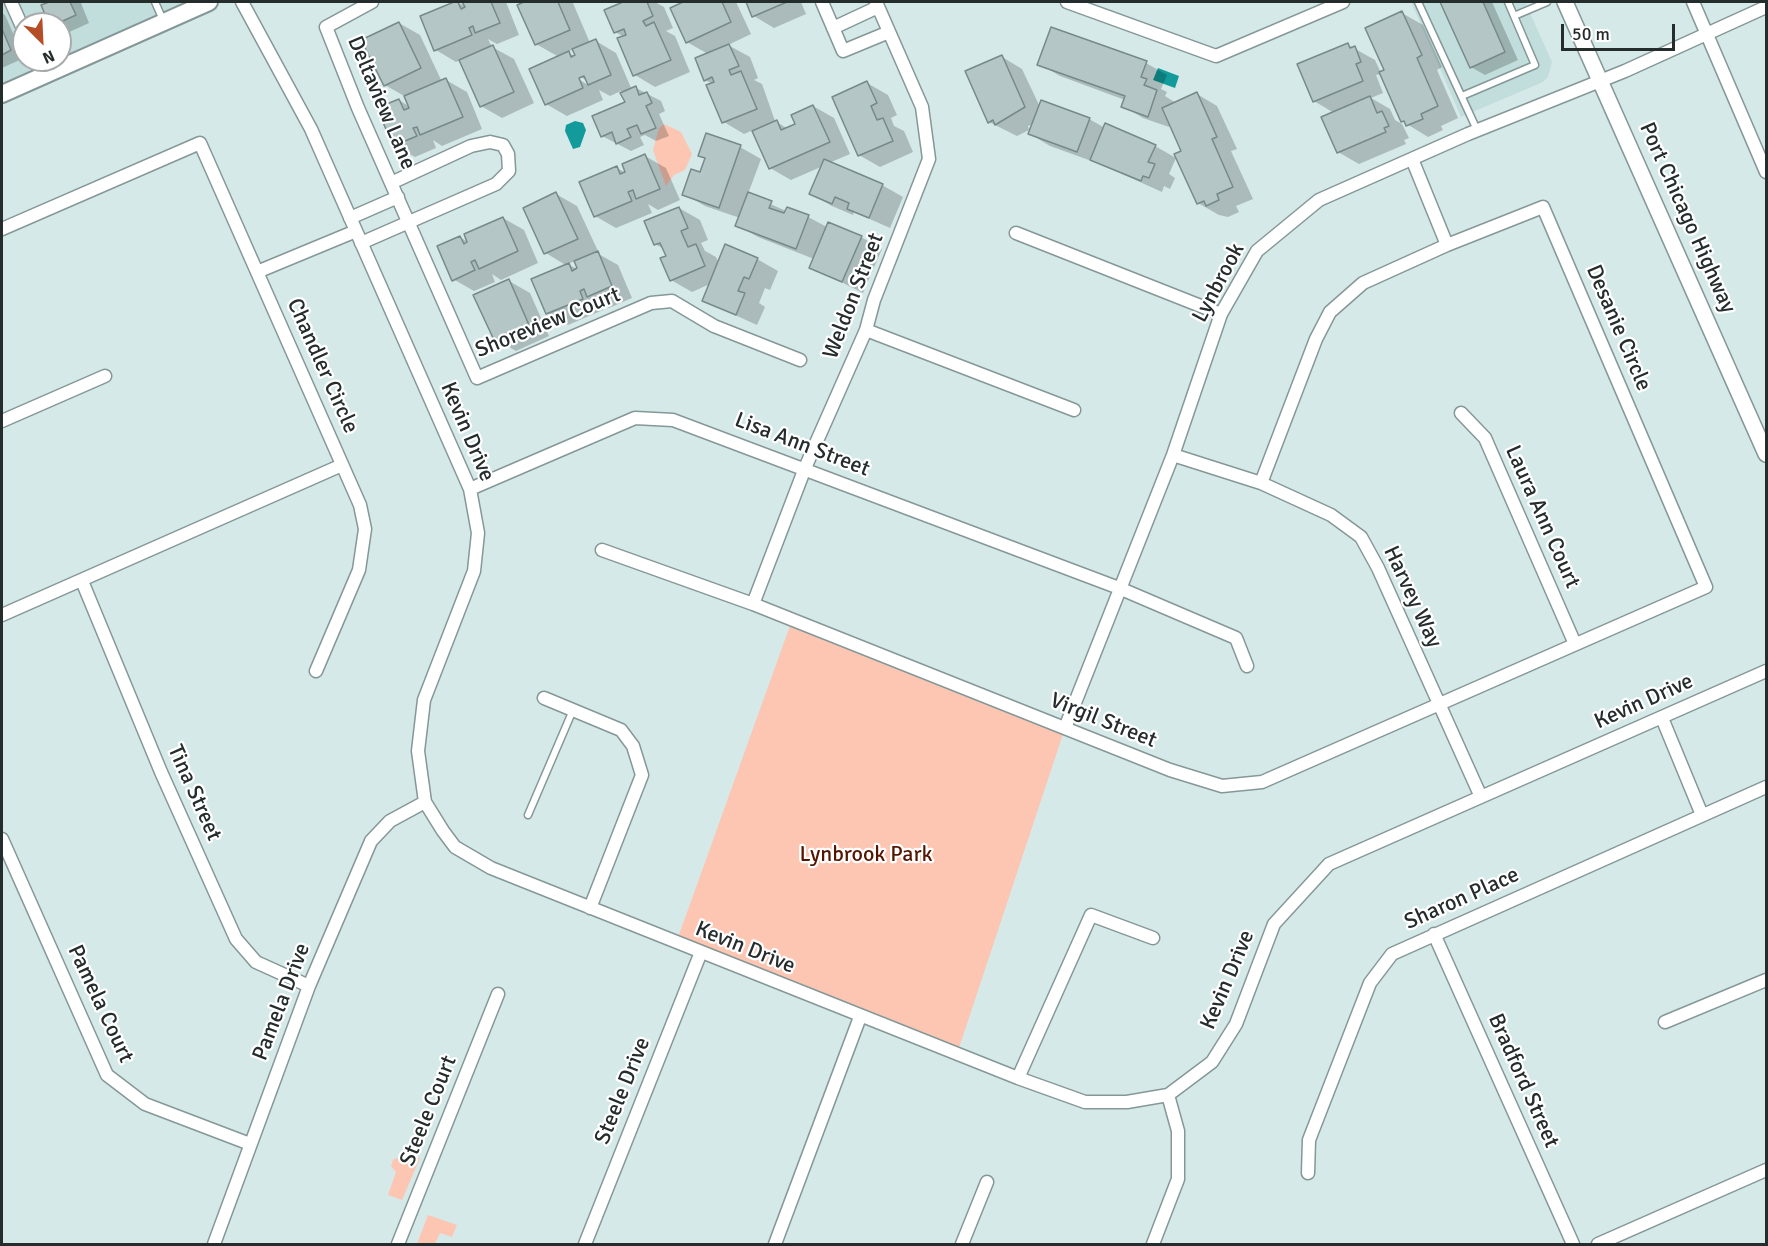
<!DOCTYPE html>
<style>
body{margin:0}
#map{position:relative;width:1768px;height:1246px;overflow:hidden;background:#d6e9e9;font-family:Signika,sans-serif}
canvas{display:block}
.frame{position:absolute;inset:0;border:3px solid #252c2c;pointer-events:none}
.north{position:absolute;left:12px;top:12px;width:60px;height:60px;box-sizing:border-box;background:#fff;border:2px solid #a8abab;border-radius:50%;rotate:156deg;font-size:16px;font-weight:700;line-height:24px;text-align:center;color:#252c2c}
.north::after{content:'';display:block;margin:auto;width:21px;height:27px;background:#b54e27;clip-path:polygon(50% 0,100% 100%,50% 72%,0 100%)}
.scale{position:absolute;left:1561px;top:24px;width:114px;height:27px;box-sizing:border-box;border:3px solid #252c2c;border-top:0;padding-left:8px;font-size:18px;line-height:21px;white-space:nowrap;color:#252c2c;-webkit-text-stroke:4px #fff;paint-order:stroke}
</style>
<div id="map">
<canvas width="1768" height="1246"></canvas>
<div class="frame"></div>
<div class="north">N</div>
<div class="scale">50 m</div>
</div>
<script>
const context = document.querySelector('canvas').getContext('2d');
context.lineJoin = 'round';
function fill(path, color) { context.fillStyle = color; context.fill(path, 'evenodd'); }
const shape = rows => new Path2D(rows.map(r => 'M' + r).join(''));
function strokePath(path, color, width, dash) { context.strokeStyle = color; context.lineWidth = width; context.lineCap = dash ? 'butt' : 'round'; context.setLineDash(dash || []); context.stroke(path); }
function drawText(font, color, halo, rows, align = 'center') {
  context.font = font + ' Signika,sans-serif'; context.lineWidth = 4.5; context.setLineDash([]); context.textBaseline = 'middle'; context.strokeStyle = halo; context.fillStyle = color; for (const [text, x, y, turn = 0] of rows) {
    context.save(); context.translate(x, y); context.rotate((+turn || 0) * Math.PI / 180); context.textAlign = isNaN(turn) ? turn : align; if (halo) context.strokeText(text, 0, 0); context.fillText(text, 0, 0); context.restore();
  }
}
fill(shape([
 [2,2,209,2,2,94],
 [24,24,60,24,60,60,24,60],
 [1411,2,1525,2,1552,62,1548,77,1543,82,1461,117]
]), '#c1dedd');
fill(shape([
 [664,124,681,132,692,154,685,170,674,175,666,186,653,150,659,128],
 [792,620,1065,728,957,1054,676,943],
 [406,1153,420,1158,402,1200,388,1195,396,1172,391,1166,393,1160,396,1158,404,1160],
 [428,1215,457,1225,452,1237,440,1233,435,1244,417,1244]
]), '#fcc6b3');
fill(shape([
 [1158,68,1179,76,1175,88,1153,80],
 [575,121,583,123,586,130,580,147,573,149,565,131,566,125]
]), '#139b9b');
fill(shape([
 [53,2,81,3,89,23,65,34,60,31,60,24,51,24,43,6],
 [457,2,466,7,464,2,506,2,519,35,497,44,488,39,492,47,514,59,534,103,502,118,481,106,461,60,456,62,436,50,422,16],
 [520,2,573,3,590,43,596,41,616,53,632,90,636,88,661,101,665,111,659,114,669,136,656,141,645,135,640,137,644,145,631,151,602,136,627,103,621,91,610,96,599,90,603,100,567,116,546,104,559,57,536,44,524,4],
 [574,49,578,58,567,52],
 [573,73,588,81,588,85,572,75],
 [627,2,655,2,664,7,673,28,666,31,675,36,690,72,655,87,635,75,619,39,624,37,615,32,606,10],
 [687,2,736,2,751,34,728,45,750,57,758,78,754,80,762,84,775,121,788,129,797,125,813,106,834,118,850,154,829,163,882,185,903,197,890,228,854,212,853,215,832,206,811,194,823,166,791,180,770,168,753,130,744,134,724,122,713,84,705,80,708,54,687,42,672,8],
 [747,2,801,2,806,14,774,28,754,16],
 [1442,2,1492,2,1518,60,1485,75,1471,67],
 [2,13,5,15,24,58,2,68],
 [1402,13,1423,25,1442,67,1437,70,1458,118,1441,126,1443,130,1428,137,1402,121,1381,74,1376,75,1383,93,1371,98,1390,109,1395,120,1402,124,1409,138,1404,140,1406,144,1359,164,1338,152,1334,113,1314,101,1348,45,1375,60,1381,73,1386,71],
 [399,23,420,35,442,82,446,80,467,92,482,129,442,146,433,140,436,148,415,157,394,145,399,100,410,107,406,97,385,85],
 [1002,57,1022,69,1040,107,1089,119,1105,128,1155,146,1176,158,1169,174,1175,178,1170,189,1164,186,1162,192,1100,164,1050,146,1030,134,1033,124,1028,126,1029,130,1017,136,989,122],
 [1146,63,1167,75,1161,89,1167,92,1165,96,1176,103,1197,94,1217,106,1237,149,1231,151,1253,199,1236,206,1239,212,1228,217,1219,215,1198,203,1183,152,1170,123,1169,127,1143,118,1123,106,1125,100,1060,76,1039,64],
 [867,83,888,95,897,115,891,118,894,126,904,131,913,152,880,167,859,155],
 [740,147,761,159,748,194,786,211,787,209,808,217,827,227,861,237,882,249,863,293,811,267,814,259,758,237,737,225,740,218,705,206,684,194,700,174,706,159,700,155],
 [645,156,666,168,680,200,658,210,648,204,652,213,616,228,595,216,617,168,628,174],
 [556,194,577,206,598,251,595,252,618,265,632,298,609,308,599,301,603,310,568,325,547,313,533,280,567,266,546,253],
 [575,261,580,271,568,264],
 [679,208,700,220,708,240,701,243,705,251,716,257,719,263,757,259,778,271,770,290,765,288,759,303,765,307,757,325,704,301,710,284,692,292,671,280,664,249,655,244],
 [503,218,524,230,538,263,501,280,492,274,495,282,474,291,453,279,460,237,469,243],
 [509,281,530,293,549,336,516,351,495,339]
]), '#0003');
const building = shape([
 [49,2,70,2,76,15,56,24,49,24,41,5,49,2],
 [454,2,458,2,461,9,465,7,462,2,491,2,500,23,475,33,473,26,469,28,472,35,434,51,420,16,454,2],
 [524,2,558,2,570,30,535,45,517,5,524,2],
 [623,2,647,2,653,16,643,21,646,26,654,22,671,60,633,76,617,38,626,35,624,29,614,33,604,10,623,2],
 [683,2,722,2,731,22,686,43,670,8,683,2],
 [746,2,787,2,752,17,746,2],
 [1440,2,1483,2,1505,52,1470,68,1440,2],
 [1402,11,1422,55,1417,58,1438,106,1421,114,1423,119,1406,126,1404,121,1401,122,1379,72,1384,70,1365,28,1402,11],
 [399,22,421,68,384,86,361,40,399,22],
 [1051,27,1147,61,1141,77,1147,79,1144,85,1157,90,1148,117,1121,107,1125,96,1037,65,1051,27],
 [2,29,11,50,2,55,2,29],
 [596,39,611,75,588,85,584,76,579,78,583,88,545,105,529,69,569,51,571,57,575,55,572,49,596,39],
 [1348,43,1350,48,1355,46,1361,62,1356,64,1363,81,1313,102,1297,64,1348,43],
 [729,44,739,66,729,70,731,75,741,71,757,109,722,123,706,85,714,82,712,77,704,81,695,58,729,44],
 [493,45,514,92,480,107,459,60,493,45],
 [1002,55,1025,107,995,125,993,120,988,123,965,71,1002,55],
 [446,78,463,117,420,135,417,127,413,128,417,136,393,146,377,108,399,99,404,110,409,108,404,96,446,78],
 [867,81,877,103,871,106,877,120,883,118,893,141,858,156,832,97,867,81],
 [636,86,639,95,647,92,652,103,646,106,656,128,641,134,637,125,627,129,631,137,616,144,612,132,601,137,592,116,625,102,620,93,636,86],
 [1197,92,1217,137,1212,139,1233,187,1217,194,1219,200,1206,206,1204,201,1197,204,1174,154,1181,151,1162,108,1197,92],
 [1370,96,1377,113,1382,111,1389,126,1384,128,1386,132,1337,153,1321,117,1370,96],
 [1041,100,1090,118,1077,152,1028,134,1041,100],
 [813,105,830,142,769,169,752,131,777,120,781,130,795,124,791,115,813,105],
 [1105,123,1156,145,1148,162,1155,164,1149,178,1143,176,1141,181,1090,160,1105,123],
 [706,133,741,145,719,208,682,195,691,169,700,172,705,158,698,156,706,133],
 [645,154,660,189,636,199,633,190,628,192,632,201,594,217,579,182,617,166,620,174,625,172,622,164,645,154],
 [824,159,883,184,869,218,847,209,849,203,835,197,832,204,809,194,824,159],
 [556,192,578,239,544,254,523,208,556,192],
 [748,192,772,201,769,208,784,213,787,207,809,215,796,249,735,226,748,192],
 [679,207,688,228,681,231,688,247,696,244,705,266,670,281,660,258,666,256,660,243,654,245,644,221,679,207],
 [503,217,518,251,479,269,475,260,471,262,475,270,452,281,437,246,460,236,464,244,467,242,464,234,503,217],
 [828,222,862,236,842,282,809,268,828,222],
 [725,244,758,258,749,279,744,277,738,291,745,293,736,315,702,301,725,244],
 [598,251,612,286,587,297,584,289,580,291,583,299,546,314,531,279,569,263,572,271,577,268,574,261,598,251],
 [509,279,529,325,494,340,473,295,509,279]
]);
fill(building, '#b4c7c6');
strokePath(building, '#778989', 1.5);
const service = shape([
 [155,2,163,20],
 [1418,2,1477,130],
 [1508,2,1514,16],
 [1462,96,1535,65,1514,16,1547,2],
 [528,815,573,710]
]);
const minor = shape([
 [11,2,24,31],
 [242,2,311,129,470,489,478,533,474,571,424,700,418,751,425,802,443,831,455,847,491,868,1018,1078,1085,1102,1127,1102,1168,1095,1212,1062,1236,1024,1274,924,1329,864,1766,671],
 [372,2,326,27,358,108,477,378,651,303,672,301,714,326,800,360],
 [822,2,843,51,889,32],
 [1067,2,1216,56,1343,2],
 [1693,2,1766,172],
 [833,28,878,7],
 [37,60,44,75],
 [1412,159,1447,245],
 [350,218,398,197],
 [2,229,200,143,360,505,365,529,359,570,316,671],
 [1016,233,1221,314],
 [361,243,496,184,509,171,508,154,503,145,490,142,471,146,391,183],
 [257,272,356,231],
 [866,330,1074,410],
 [1461,413,1485,438,1575,644],
 [2,421,105,376],
 [1173,455,1261,483,1331,515,1361,537,1378,568,1481,797],
 [470,489,635,418,673,420,1119,588,1236,638,1247,666],
 [602,550,753,604,1170,770,1222,786,1262,782,1706,587,1543,207,1447,245,1363,283,1330,312,1316,339,1261,483],
 [82,581,161,772,236,939,256,962,309,986],
 [753,604,805,468,866,330,874,300,929,159,922,107,876,2],
 [2,615,342,465],
 [544,698,621,730,633,746,642,775,590,908],
 [1662,718,1702,815],
 [1065,728,1173,455,1221,314,1257,251,1319,200,1468,134,1625,71,1766,7],
 [2,839,107,1075,145,1104,250,1144],
 [1434,934,1573,1244],
 [1665,1022,1766,980],
 [1018,1078,1091,915,1153,938],
 [1308,1173,1309,1140,1370,983,1392,954,1766,787],
 [214,1244,309,986,371,841,390,821,425,802],
 [398,1244,498,994],
 [585,1244,701,952],
 [775,1244,860,1017],
 [962,1244,987,1182],
 [1153,1244,1178,1179,1178,1131,1168,1095],
 [1598,1244,1766,1170]
]);
const tertiary = shape([
 [1565,2,1766,454]
]);
const secondary = shape([
 [2,94,209,2]
]);
strokePath(service, '#859797', 9);
strokePath(minor, '#859797', 15);
strokePath(tertiary, '#859797', 18);
strokePath(secondary, '#859797', 20);
strokePath(service, '#fff', 6);
strokePath(minor, '#fff', 12);
strokePath(tertiary, '#fff', 15);
strokePath(secondary, '#fff', 16);
drawText('22px', '#252c2c', '#fff', [
 ["Deltaview Lane",381,103,67],
 ["Port Chicago Highway",1687,218,66],
 ["Lynbrook",1219,283,-62],
 ["Weldon Street",854,296,-69],
 ["Shoreview Court",548,323,-22],
 ["Desanie Circle",1618,328,67],
 ["Chandler Circle",322,366,66],
 ["Kevin Drive",467,432,67],
 ["Lisa Ann Street",802,445,21],
 ["Laura Ann Court",1542,517,66],
 ["Harvey Way",1412,597,65],
 ["Kevin Drive",1644,702,-24],
 ["Virgil Street",1103,721,22],
 ["Tina Street",194,793,66],
 ["Sharon Place",1462,899,-24],
 ["Kevin Drive",745,948,22],
 ["Kevin Drive",1228,980,-67],
 ["Pamela Drive",282,1002,-69],
 ["Pamela Court",100,1004,65],
 ["Bradford Street",1523,1081,66],
 ["Steele Drive",623,1091,-68],
 ["Steele Court",429,1111,-68]
]);
drawText('22px', '#531600', '#fff', [
 ["Lynbrook Park",866,855]
]);
</script>
